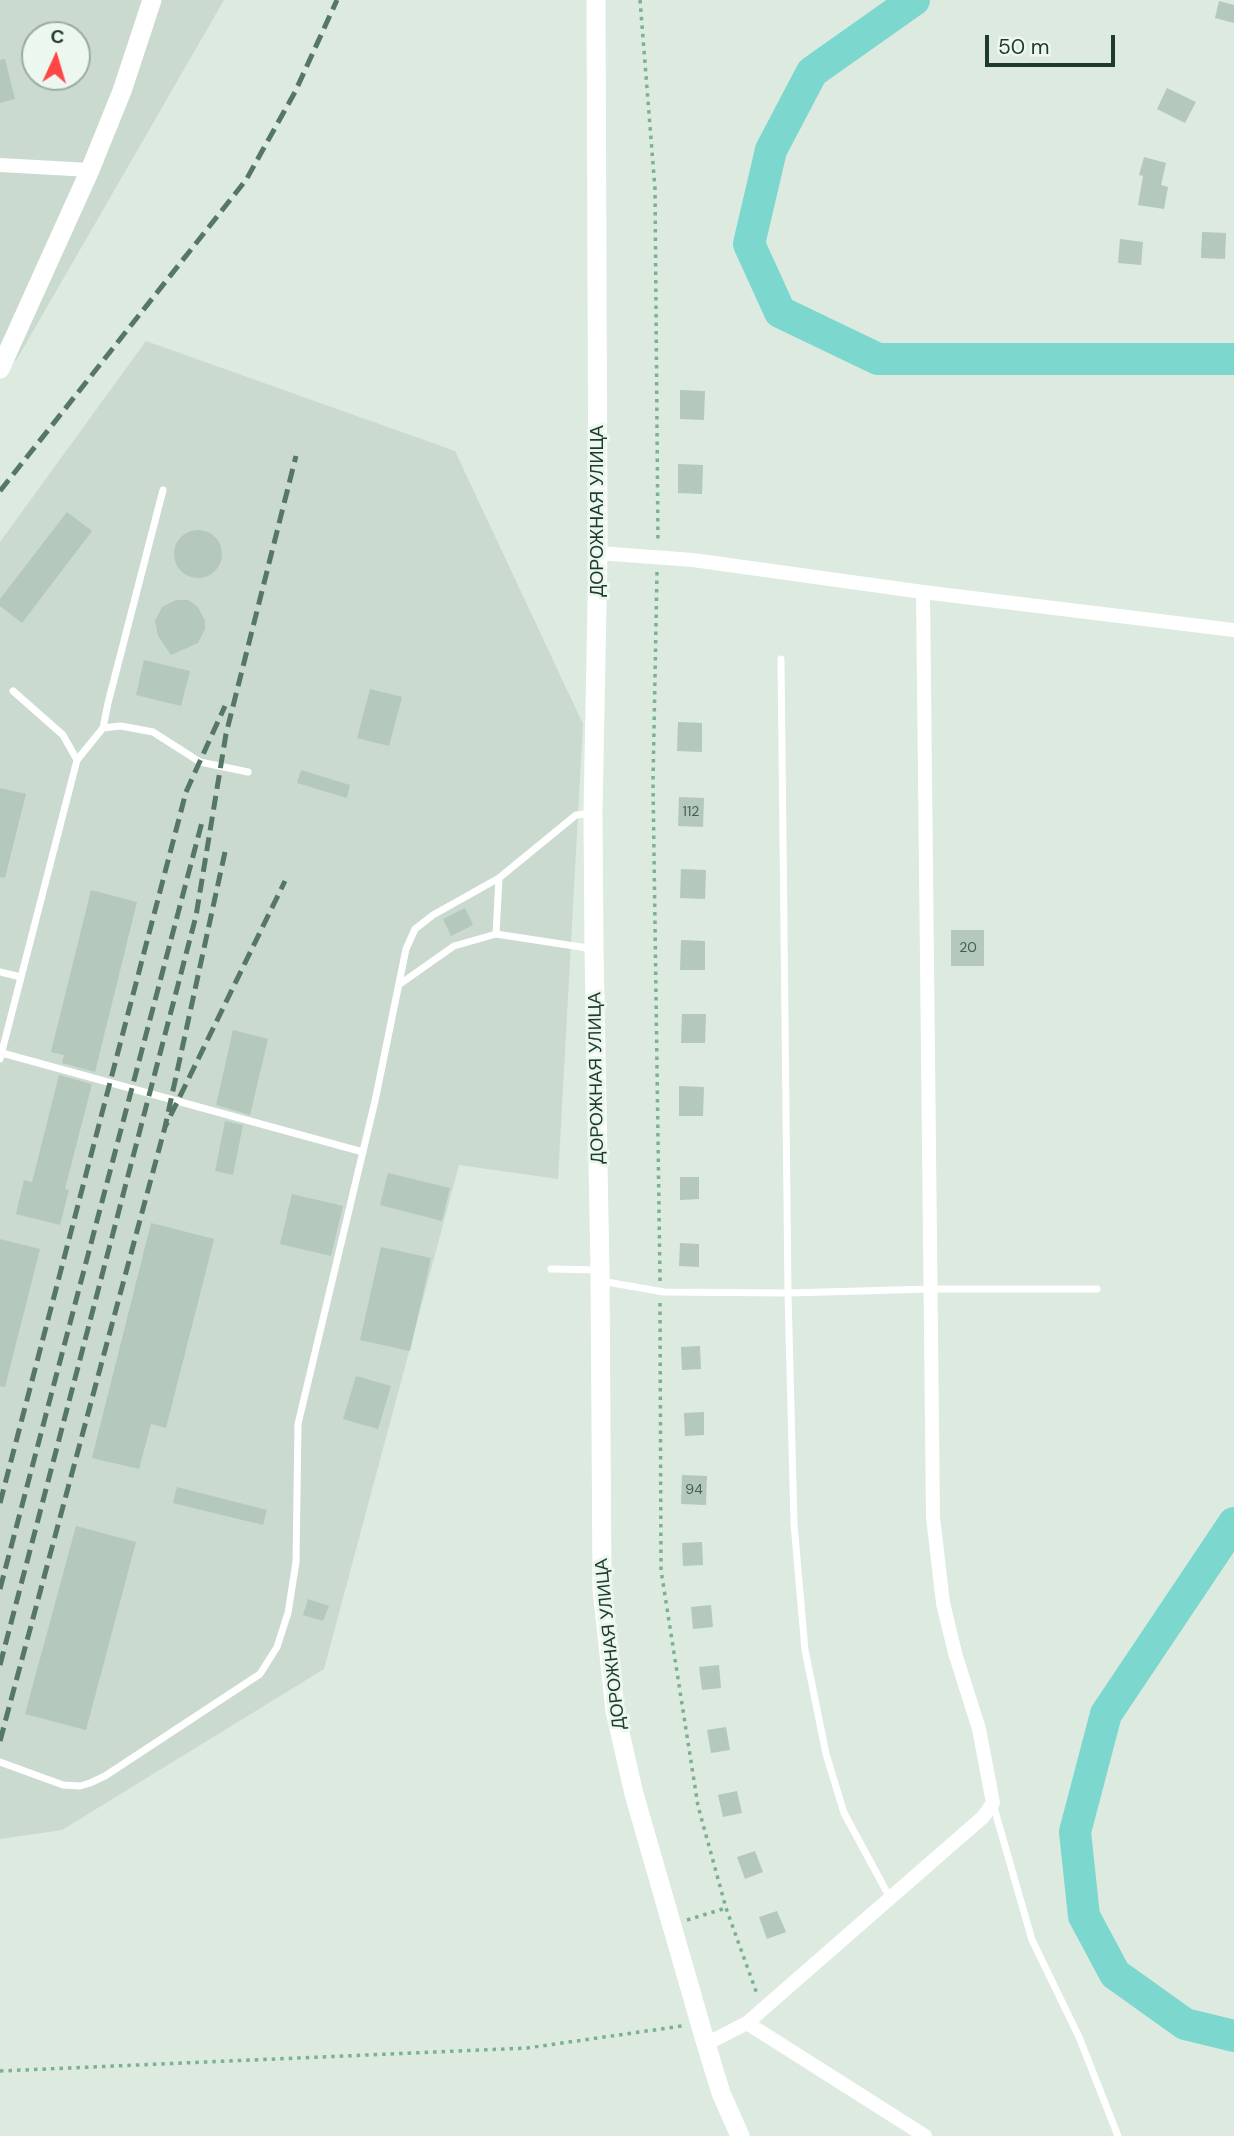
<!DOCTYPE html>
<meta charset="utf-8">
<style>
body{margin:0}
#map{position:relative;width:1234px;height:2136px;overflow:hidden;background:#dceae0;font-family:"DM Sans",sans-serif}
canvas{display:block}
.north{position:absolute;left:21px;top:21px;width:70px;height:70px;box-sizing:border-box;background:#ecf7ef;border:2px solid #99aca1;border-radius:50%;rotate:4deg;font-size:19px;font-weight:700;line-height:28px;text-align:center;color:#1c3b2b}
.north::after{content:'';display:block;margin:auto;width:24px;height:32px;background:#ff4645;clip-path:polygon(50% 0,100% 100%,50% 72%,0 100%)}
.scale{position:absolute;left:985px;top:35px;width:130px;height:32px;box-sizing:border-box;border:4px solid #1c3b2b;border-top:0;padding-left:9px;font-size:21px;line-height:24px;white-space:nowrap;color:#1c3b2b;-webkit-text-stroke:5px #ecf7ef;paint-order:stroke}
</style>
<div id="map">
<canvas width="1234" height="2136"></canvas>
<div class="north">С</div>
<div class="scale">50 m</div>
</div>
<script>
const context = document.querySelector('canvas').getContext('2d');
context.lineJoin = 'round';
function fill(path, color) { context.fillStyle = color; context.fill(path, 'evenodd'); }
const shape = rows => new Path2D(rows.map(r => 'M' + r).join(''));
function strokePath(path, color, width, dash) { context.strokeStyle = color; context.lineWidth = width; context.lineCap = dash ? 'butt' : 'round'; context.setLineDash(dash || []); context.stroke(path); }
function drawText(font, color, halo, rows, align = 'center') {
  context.font = font + ' "DM Sans",sans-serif'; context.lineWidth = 6; context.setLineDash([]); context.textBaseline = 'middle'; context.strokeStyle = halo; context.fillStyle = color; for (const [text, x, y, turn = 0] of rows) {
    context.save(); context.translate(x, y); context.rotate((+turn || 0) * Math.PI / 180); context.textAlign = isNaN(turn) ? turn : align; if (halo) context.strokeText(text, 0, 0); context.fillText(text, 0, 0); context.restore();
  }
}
fill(shape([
 [0,0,224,0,17,359,0,372],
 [35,35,77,35,77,77,35,77],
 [146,341,455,451,583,724,558,1179,459,1165,324,1669,62,1830,0,1839,0,542]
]), '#cadacf');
strokePath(shape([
 [914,0,812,72,771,150,749,244,780,312,878,359,1234,359],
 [1234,1523,1106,1714,1075,1832,1084,1916,1115,1974,1185,2024,1234,2036]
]), '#7cd7cf', 32);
fill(shape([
 [1219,1,1234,5,1234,23,1215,18],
 [5,59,15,99,0,103,0,60],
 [1167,88,1196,102,1185,123,1157,109],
 [1144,157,1166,163,1161,185,1168,187,1164,209,1138,205,1143,176,1139,175],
 [1202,232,1226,233,1225,259,1201,258],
 [1120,239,1143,242,1141,265,1118,263],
 [680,390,705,391,704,420,680,419],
 [678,464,703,465,702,494,678,493],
 [67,512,92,531,22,623,0,606,0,599],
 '174 554a24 24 0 1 1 48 0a24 24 0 1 1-48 0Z',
 [176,600,188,600,198,607,205,621,205,629,198,643,171,655,158,636,155,621,162,607],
 [144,660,190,671,181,706,136,695],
 [370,689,402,697,389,746,357,738],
 [678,722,702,723,702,752,677,751],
 [301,770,350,785,347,798,297,783],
 [0,788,26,794,5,878,0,877],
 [679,797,704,798,703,827,678,826],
 [681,869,706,870,705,899,680,898],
 [91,890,137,902,95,1072,62,1063,64,1055,51,1052],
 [465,908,473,925,451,936,443,919],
 [951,930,984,930,984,966,951,966],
 [681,940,705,941,705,970,680,970],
 [682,1014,706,1014,705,1043,681,1043],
 [233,1030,268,1039,250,1115,216,1105],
 [59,1075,92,1084,65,1189,69,1190,60,1225,16,1214,24,1180,32,1182],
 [679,1086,704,1087,703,1116,679,1116],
 [225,1121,243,1125,233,1175,215,1171],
 [388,1173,450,1188,442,1221,380,1205],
 [680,1177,699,1177,699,1199,680,1200],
 [292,1194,343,1206,331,1256,280,1244],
 [151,1223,214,1239,166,1428,151,1424,139,1469,92,1458],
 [0,1239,40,1249,5,1387,0,1386],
 [680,1243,699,1244,699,1267,679,1266],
 [381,1247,431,1258,410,1351,360,1340],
 [700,1346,701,1369,682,1370,681,1347],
 [356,1376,391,1386,378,1429,343,1419],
 [704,1412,704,1435,685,1436,684,1413],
 [682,1475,707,1476,706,1505,681,1504],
 [177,1487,267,1510,263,1525,173,1503],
 [76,1526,136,1542,86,1730,25,1714],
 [702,1542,703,1565,683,1566,682,1543],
 [308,1599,329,1606,323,1621,303,1615],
 [711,1605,713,1627,693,1629,691,1607],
 [719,1665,721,1688,702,1690,699,1667],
 [726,1727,730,1750,711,1753,707,1730],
 [737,1791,742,1813,723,1817,718,1795],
 [755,1851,763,1872,745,1879,737,1857],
 [777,1911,786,1932,767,1939,759,1917]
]), '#b4c8bb');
strokePath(shape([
 [640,0,655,189,658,543],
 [657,572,653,782,660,1281],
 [660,1303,661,1570,698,1806,726,1908,757,1994],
 [687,1920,726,1908],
 [0,2071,527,2048,682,2026]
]), '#78b292', 3.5, [3.5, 5]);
strokePath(shape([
 [781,659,788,1293,794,1524,805,1650,826,1754,844,1813,890,1898],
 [13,691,63,735,77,760],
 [103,728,108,703,163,490],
 [593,813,576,815,499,878,496,934,594,949],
 [0,972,21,977],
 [400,984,454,946,496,934],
 [2,1053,363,1152],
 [0,1059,77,760,103,728,121,726,153,732,200,762,248,772],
 [551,1269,599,1270],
 [601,1281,664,1292,788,1293,931,1289,1097,1289],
 [0,1762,63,1785,80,1786,90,1783,105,1776,260,1674,277,1647,288,1613,296,1562,298,1424,375,1101,406,949,415,929,433,915,499,878],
 [993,1804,1032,1940,1079,2037,1118,2136]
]), '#fff', 7);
strokePath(shape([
 [0,165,90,170],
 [598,553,693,560,923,592,1234,630],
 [747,2023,925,2136],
 [706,2044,747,2023,983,1817,993,1803,979,1729,955,1653,943,1603,933,1517,923,592]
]), '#fff', 14);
strokePath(shape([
 [596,0,598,553,593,812,594,949,600,1270,602,1589,615,1711,634,1794,706,2044,721,2093,740,2136],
 [0,369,90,170,122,91,152,0]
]), '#fff', 19);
strokePath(shape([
 [0,491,246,180,295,92,337,0],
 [225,852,165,1127,285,881],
 [0,1503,186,792,225,706],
 [0,1589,202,822],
 [0,1665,196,916,226,734,296,456],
 [0,1741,165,1127]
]), '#567766', 5, [14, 7]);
drawText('14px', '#425e4f', null, [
 ["112",691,812],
 ["20",968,948],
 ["94",694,1490]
]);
drawText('18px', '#1c3b2b', '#ecf7ef', [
 ["ДОРОЖНАЯ УЛИЦА",598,511,-90],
 ["ДОРОЖНАЯ УЛИЦА",597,1078,-91],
 ["ДОРОЖНАЯ УЛИЦА",611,1644,-96]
]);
</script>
